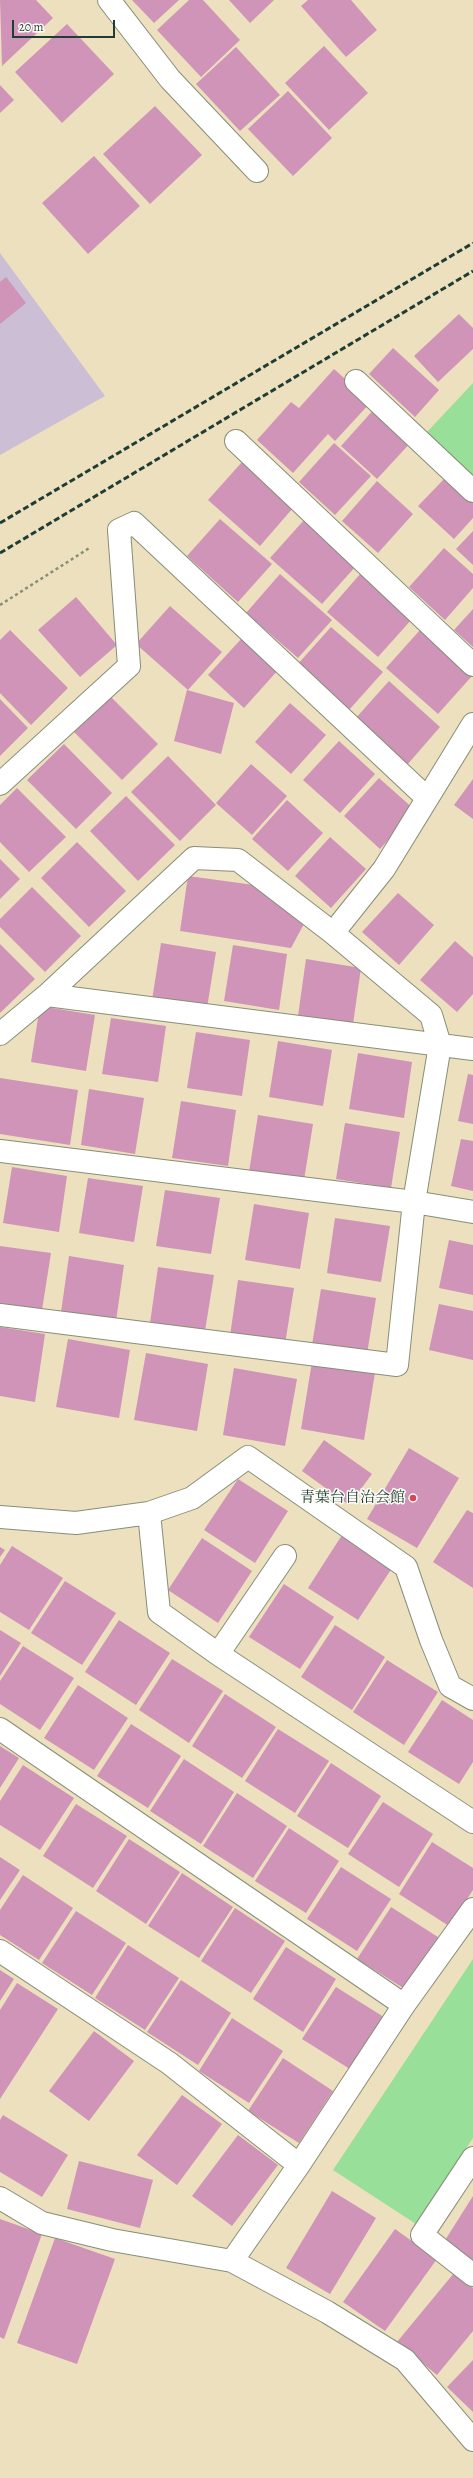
<!DOCTYPE html>
<meta charset="utf-8">
<style>
body{margin:0}
#map{position:relative;width:473px;height:2478px;overflow:hidden;background:#ede0be;font-family:Alegreya,serif}
canvas{display:block}
.scale{position:absolute;left:12px;top:20px;width:103px;height:18px;box-sizing:border-box;border:2px solid #1f3d34;border-top:0;padding-left:5px;font-size:12px;line-height:14px;white-space:nowrap;color:#1f3d34;-webkit-text-stroke:3px #fdfcf7;paint-order:stroke}
</style>
<div id="map">
<canvas width="473" height="2478"></canvas>
<div class="scale">20 m</div>
</div>
<script>
const context = document.querySelector('canvas').getContext('2d');
context.lineJoin = 'round';
function fill(path, color) { context.fillStyle = color; context.fill(path, 'evenodd'); }
const shape = rows => new Path2D(rows.map(r => 'M' + r).join(''));
function strokePath(path, color, width, dash) { context.strokeStyle = color; context.lineWidth = width; context.lineCap = dash ? 'butt' : 'round'; context.setLineDash(dash || []); context.stroke(path); }
function drawText(font, color, halo, rows, align = 'center') {
  context.font = font + ' Alegreya,"Noto Serif JP",serif'; context.lineWidth = 3; context.setLineDash([]); context.textBaseline = 'middle'; context.strokeStyle = halo; context.fillStyle = color; for (const [text, x, y, turn = 0] of rows) {
    context.save(); context.translate(x, y); context.rotate((+turn || 0) * Math.PI / 180); context.textAlign = isNaN(turn) ? turn : align; if (halo) context.strokeText(text, 0, 0); context.fillText(text, 0, 0); context.restore();
  }
}
fill(shape([
 [0,253,105,396,0,455]
]), '#ccbed4');
fill(shape([
 [473,383,473,476,427,432],
 [473,1959,473,2138,416,2224,333,2170]
]), '#98df99');
fill(shape([
 [0,0,36,0,53,18,2,66],
 [132,0,179,0,154,23],
 [189,0,203,0,240,40,201,77,157,30],
 [229,0,274,0,250,23],
 [308,0,351,0,377,30,346,57,301,6],
 [67,24,114,74,62,123,15,72],
 [324,46,368,93,329,130,285,83],
 [236,47,280,95,240,131,196,84],
 [0,85,14,100,0,113],
 [288,91,332,138,293,176,248,129],
 [155,106,202,155,150,204,103,154],
 [94,156,140,206,88,254,42,203],
 [6,277,26,303,0,324,0,282],
 [459,314,473,328,473,349,438,382,414,356],
 [393,348,439,390,415,417,369,374],
 [334,369,371,402,335,441,328,434,293,473,257,440,291,402,299,408],
 [376,407,413,440,377,479,341,446],
 [334,443,371,476,335,515,299,482],
 [242,462,293,508,260,546,208,500],
 [447,476,473,500,473,518,454,539,418,506],
 [377,481,413,514,378,553,342,521],
 [220,519,272,564,238,602,187,556],
 [304,520,356,566,322,604,270,558],
 [473,531,473,565,456,549],
 [444,548,473,574,473,588,445,620,409,587],
 [361,573,412,619,378,657,327,612],
 [280,574,332,620,298,658,246,613],
 [76,597,117,645,80,677,38,630],
 [170,606,222,652,188,690,136,644],
 [473,609,473,647,454,630],
 [331,627,383,672,349,710,297,665],
 [10,630,68,688,31,725,0,693,0,640],
 [420,630,472,676,438,714,386,668],
 [243,637,279,669,244,708,208,675],
 [389,681,440,727,407,765,355,719],
 [187,690,234,703,221,754,174,741],
 [109,695,158,744,122,780,73,731],
 [0,699,28,728,0,756],
 [290,703,326,735,291,774,255,742],
 [339,741,375,774,340,813,303,780],
 [64,744,112,793,76,829,27,780],
 [168,756,216,805,180,841,131,792],
 [251,764,287,796,252,835,216,803],
 [379,778,415,810,380,849,344,816],
 [473,779,473,819,454,805],
 [17,788,66,837,29,872,0,842,0,805],
 [126,796,175,845,138,881,90,831],
 [287,800,323,833,288,871,252,839],
 [330,837,366,869,331,908,295,876],
 [77,842,126,891,89,927,41,878],
 [0,859,20,879,0,899],
 [188,876,254,885,305,922,291,948,180,931],
 [32,887,81,936,45,972,0,927,0,919],
 [398,893,434,925,399,965,362,932],
 [455,941,473,957,473,994,457,1012,420,980],
 [161,943,216,952,207,1008,152,1000],
 [0,944,35,979,0,1013],
 [233,945,287,954,279,1010,224,1001],
 [306,959,361,968,353,1024,298,1016],
 [40,1006,95,1015,86,1071,31,1062],
 [111,1018,166,1026,158,1082,102,1074],
 [196,1032,250,1040,242,1096,187,1088],
 [278,1041,332,1050,323,1106,269,1097],
 [358,1053,412,1062,404,1118,349,1109],
 [468,1074,473,1075,473,1124,458,1121],
 [0,1078,78,1090,70,1145,0,1134],
 [89,1089,144,1098,135,1154,81,1145],
 [181,1101,236,1110,228,1166,172,1158],
 [258,1115,313,1124,304,1180,249,1172],
 [345,1123,400,1132,391,1188,336,1179],
 [461,1139,473,1141,473,1191,451,1186],
 [12,1167,67,1176,59,1232,3,1223],
 [88,1178,143,1186,134,1242,79,1233],
 [165,1190,220,1198,211,1254,156,1246],
 [254,1204,309,1213,300,1269,245,1260],
 [335,1218,390,1226,381,1282,327,1273],
 [449,1240,473,1245,473,1295,439,1288],
 [0,1246,51,1253,42,1310,0,1303],
 [69,1256,124,1265,116,1321,61,1312],
 [158,1267,214,1275,205,1331,150,1323],
 [238,1280,294,1288,285,1344,230,1336],
 [321,1289,376,1298,367,1354,312,1345],
 [439,1304,473,1311,473,1360,429,1350],
 [0,1327,45,1334,35,1402,0,1396],
 [68,1339,130,1350,119,1418,56,1407],
 [146,1353,208,1364,197,1431,134,1420],
 [312,1362,375,1373,364,1440,301,1429],
 [234,1368,297,1379,285,1446,223,1435],
 [324,1440,372,1474,349,1505,302,1471],
 [409,1448,459,1478,417,1548,367,1519],
 [238,1479,288,1511,255,1563,204,1530],
 [467,1510,473,1513,473,1588,433,1562],
 [342,1535,392,1568,358,1620,308,1588],
 [202,1538,252,1571,218,1623,168,1590],
 [12,1546,63,1578,29,1630,0,1612,0,1565],
 [0,1547,5,1550,0,1557],
 [65,1581,116,1613,82,1665,31,1633],
 [284,1584,334,1617,300,1669,249,1637],
 [119,1620,170,1653,136,1705,85,1672],
 [335,1625,385,1657,352,1710,301,1677],
 [0,1630,21,1643,0,1676],
 [23,1646,74,1678,40,1730,0,1704,0,1681],
 [172,1659,223,1691,189,1743,139,1710],
 [387,1660,438,1692,404,1745,353,1712],
 [78,1685,128,1718,94,1770,44,1738],
 [225,1694,276,1727,242,1778,192,1746],
 [442,1700,473,1720,473,1762,459,1784,408,1752],
 [131,1724,181,1756,148,1808,97,1776],
 [278,1729,329,1761,295,1813,245,1781],
 [0,1746,19,1758,0,1788],
 [184,1759,234,1792,201,1844,150,1811],
 [331,1763,381,1796,348,1848,297,1816],
 [23,1765,74,1798,40,1850,0,1825,0,1801],
 [237,1793,287,1826,253,1878,203,1846],
 [383,1802,433,1834,399,1887,348,1854],
 [76,1804,127,1836,93,1888,43,1856],
 [289,1828,339,1861,306,1913,255,1881],
 [129,1839,180,1872,146,1924,96,1891],
 [432,1842,473,1868,473,1890,449,1926,399,1894],
 [0,1857,20,1870,0,1900],
 [341,1867,391,1899,357,1951,307,1919],
 [182,1873,233,1907,199,1958,148,1926],
 [23,1875,73,1908,39,1960,0,1935,0,1910],
 [391,1907,441,1939,408,1991,357,1959],
 [235,1908,285,1941,251,1993,201,1961],
 [76,1911,126,1943,92,1995,42,1963],
 [128,1945,179,1978,145,2030,95,1998],
 [286,1947,336,1979,303,2032,253,1999],
 [0,1970,14,1979,0,2001],
 [181,1980,231,2013,198,2065,147,2032],
 [17,1983,58,2009,0,2099,0,2010],
 [336,1987,387,2019,353,2071,302,2039],
 [232,2018,283,2051,249,2103,199,2071],
 [94,2031,134,2061,89,2121,49,2091],
 [283,2058,333,2091,299,2143,248,2111],
 [182,2095,222,2124,177,2185,137,2155],
 [3,2115,68,2155,42,2197,0,2172,0,2120],
 [238,2135,278,2165,232,2226,192,2196],
 [79,2161,153,2180,140,2228,67,2209],
 [332,2191,376,2218,330,2294,286,2268],
 [473,2196,473,2264,442,2245],
 [0,2219,42,2234,4,2339,0,2337],
 [395,2229,437,2259,385,2331,343,2302],
 [55,2238,115,2259,77,2364,17,2343],
 [454,2273,473,2288,473,2331,437,2375,397,2342],
 [473,2360,473,2412,447,2387]
]), '#cf94b7');
const minor = shape([
 [109,0,170,79,257,171],
 [356,381,473,491],
 [236,441,473,665],
 [0,784,129,666,119,530,134,523,427,798],
 [333,933,384,869,473,724],
 [47,995,473,1049],
 [0,1034,47,995,194,858,238,860,333,933,431,1015,440,1045,414,1202,397,1365,0,1315],
 [0,1151,414,1202,473,1212],
 [149,1513,192,1498,248,1457,406,1567,431,1640,450,1686,473,1699],
 [0,1517,76,1523,149,1513,159,1612,218,1654,473,1822],
 [218,1654,285,1556],
 [0,1729,404,2005],
 [0,1951,169,2063,299,2165],
 [473,2158,422,2235,473,2275],
 [0,2198,42,2223,112,2240,232,2261,327,2312,405,2360,473,2440],
 [232,2261,299,2165,404,2005,473,1909]
]);
strokePath(minor, '#868e79', 24);
strokePath(shape([
 [0,605,91,547]
]), '#868e79', 2.5, [3, 3]);
strokePath(minor, '#fff', 22);
strokePath(shape([
 [0,523,473,243],
 [0,553,473,271]
]), '#1f3d34', 3, [6, 3]);
for (const [x, y, r, color] of [
 [413,1498,4,"#d1495b"]
]) { const dot = new Path2D(); dot.arc(x, y, r, 0, 2 * Math.PI); context.fillStyle = color; context.fill(dot); strokePath(dot, '#fdfcf7', 1.5); }
drawText('15px', '#1f3d34', '#fdfcf7', [
 ["青葉台自治会館",405,1498]
], 'right');
</script>
